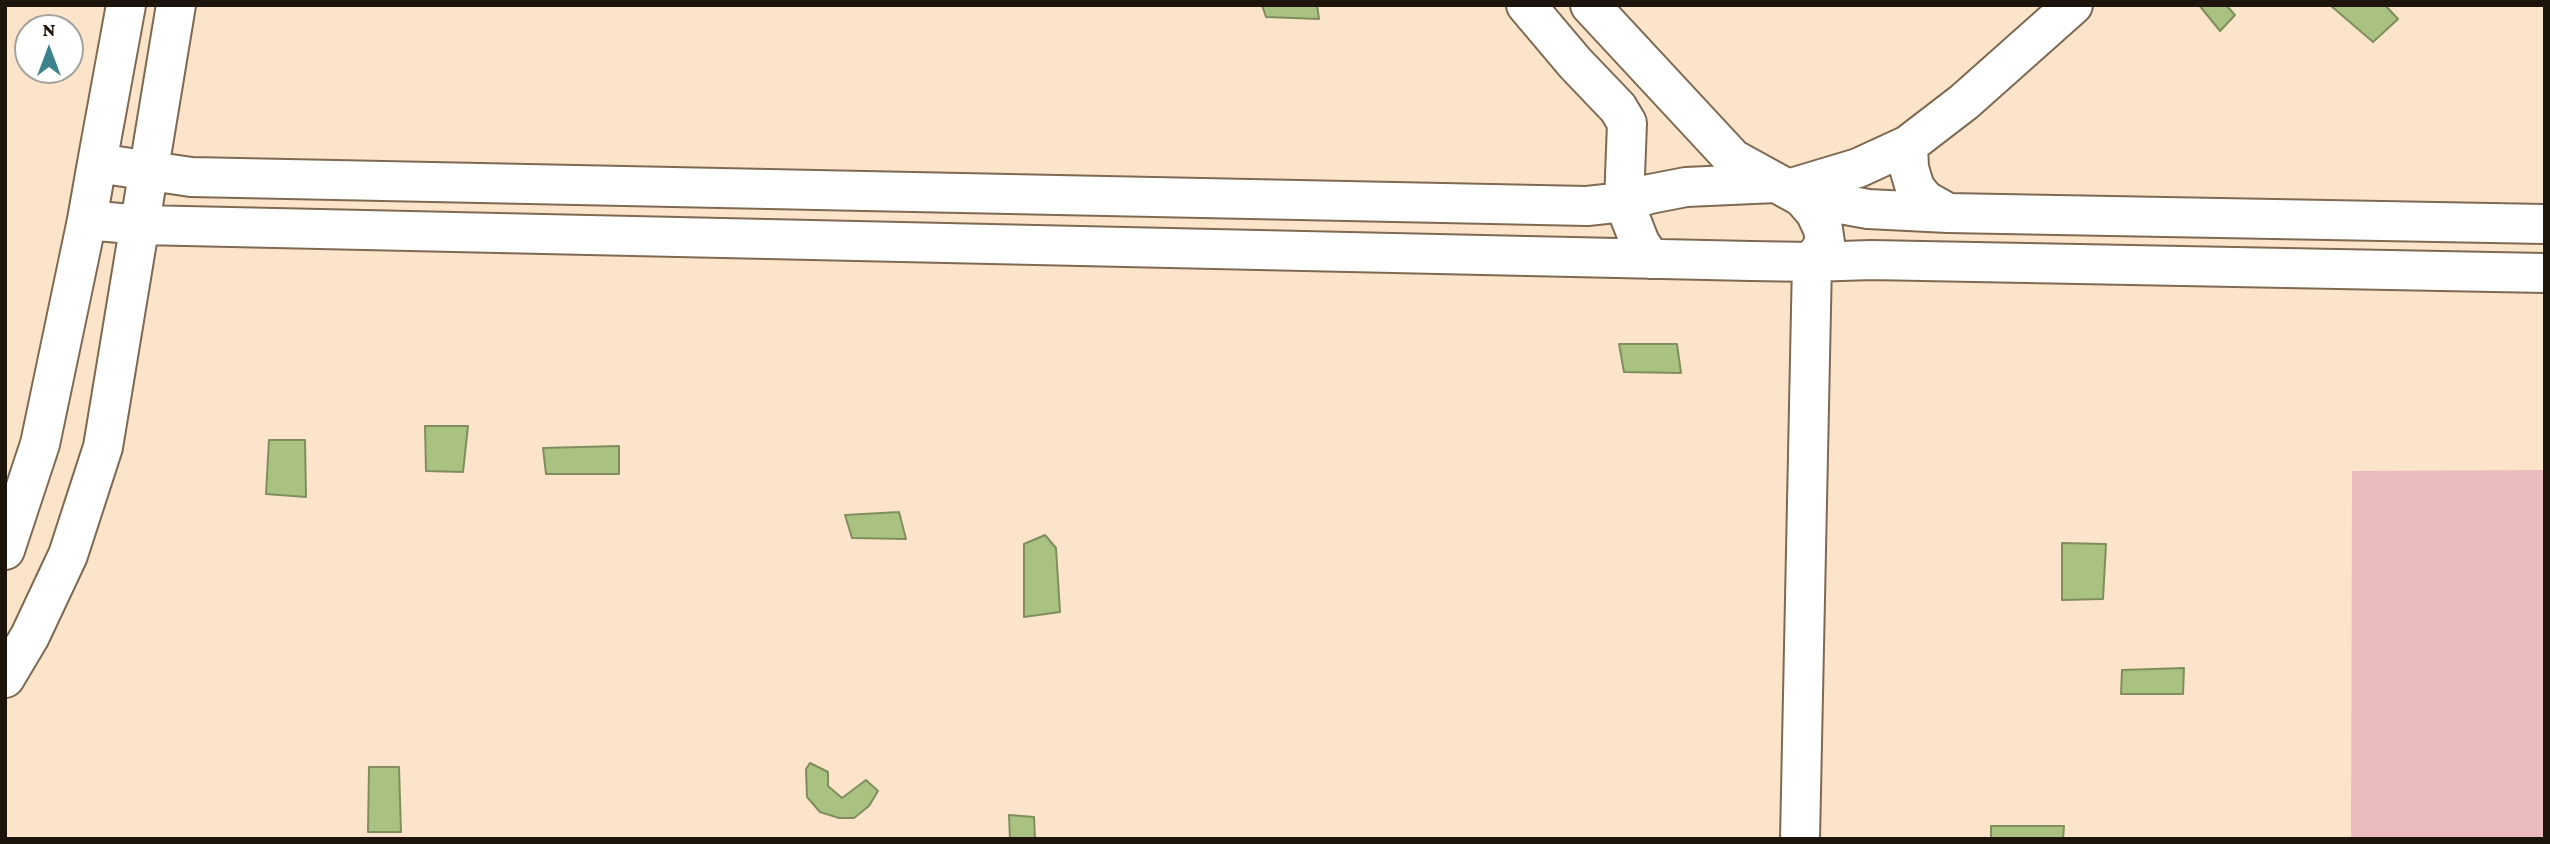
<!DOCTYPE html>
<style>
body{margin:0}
#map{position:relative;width:2550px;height:844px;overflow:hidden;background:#fce4ca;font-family:"Crimson Pro",serif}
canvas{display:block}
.frame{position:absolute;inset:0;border:7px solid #1d150c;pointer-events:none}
.north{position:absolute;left:14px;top:14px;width:70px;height:70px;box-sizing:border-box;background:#fff;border:2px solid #a5a19e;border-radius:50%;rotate:0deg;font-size:19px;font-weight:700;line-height:28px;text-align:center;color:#1d150c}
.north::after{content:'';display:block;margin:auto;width:24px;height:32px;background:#3c828d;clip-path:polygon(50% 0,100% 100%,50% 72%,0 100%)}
</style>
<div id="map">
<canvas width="2550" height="844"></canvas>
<div class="frame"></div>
<div class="north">N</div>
</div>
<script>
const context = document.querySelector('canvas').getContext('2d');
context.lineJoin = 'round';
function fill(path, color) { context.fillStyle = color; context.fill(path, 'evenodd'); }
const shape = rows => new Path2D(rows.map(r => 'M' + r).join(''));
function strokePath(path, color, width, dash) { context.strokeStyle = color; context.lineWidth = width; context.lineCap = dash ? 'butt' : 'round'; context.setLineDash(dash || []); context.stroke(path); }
fill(shape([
 [2545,470,2545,839,2351,839,2352,471]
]), '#ebbbbf');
const water = shape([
 [1262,5,1317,5,1319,19,1266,17,1262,5],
 [2199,5,2226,5,2235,15,2220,31,2199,5],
 [2330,5,2385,5,2398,19,2373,42,2330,5],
 [1619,344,1677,344,1681,373,1624,372,1619,344],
 [425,426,468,426,463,472,426,471,425,426],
 [269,440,305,440,306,497,266,494,269,440],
 [619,446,619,474,546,474,543,448,619,446],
 [899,512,906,539,852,538,845,515,899,512],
 [1045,535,1056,548,1060,612,1024,617,1024,544,1045,535],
 [2062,543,2106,544,2103,599,2062,600,2062,543],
 [2184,668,2183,694,2121,694,2122,670,2184,668],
 [810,763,828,772,828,786,842,798,866,780,878,791,869,806,854,818,839,818,820,812,807,797,806,769,810,763],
 [369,767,399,767,401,832,368,832,369,767],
 [1009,815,1034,817,1035,839,1010,839,1009,815],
 [1991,826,2064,826,2063,839,1991,839,1991,826]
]);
fill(water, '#aac281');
strokePath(water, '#808e5e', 2);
const street = shape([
 [1526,5,1575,63,1618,108,1627,123,1624,202,1640,243,1651,259],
 [1590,5,1733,159,1802,197,1815,212,1823,229,1825,243,1812,262,1800,839],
 [1908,145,1909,168,1915,188,1925,200,1948,213],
 [97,163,126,5],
 [1776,183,1686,187,1650,194,1624,202,1587,206,191,177,97,163,87,220,141,225,1751,261,1812,262,1871,260,2545,273],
 [1788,189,1858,168,1908,145,1964,102,2073,5],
 [1802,197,1868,209,1948,213,2545,224],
 [5,550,40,444,87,220],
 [5,678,30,636,68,555,103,447,176,5]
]);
strokePath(street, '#7e6952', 42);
strokePath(street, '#fff', 38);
</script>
